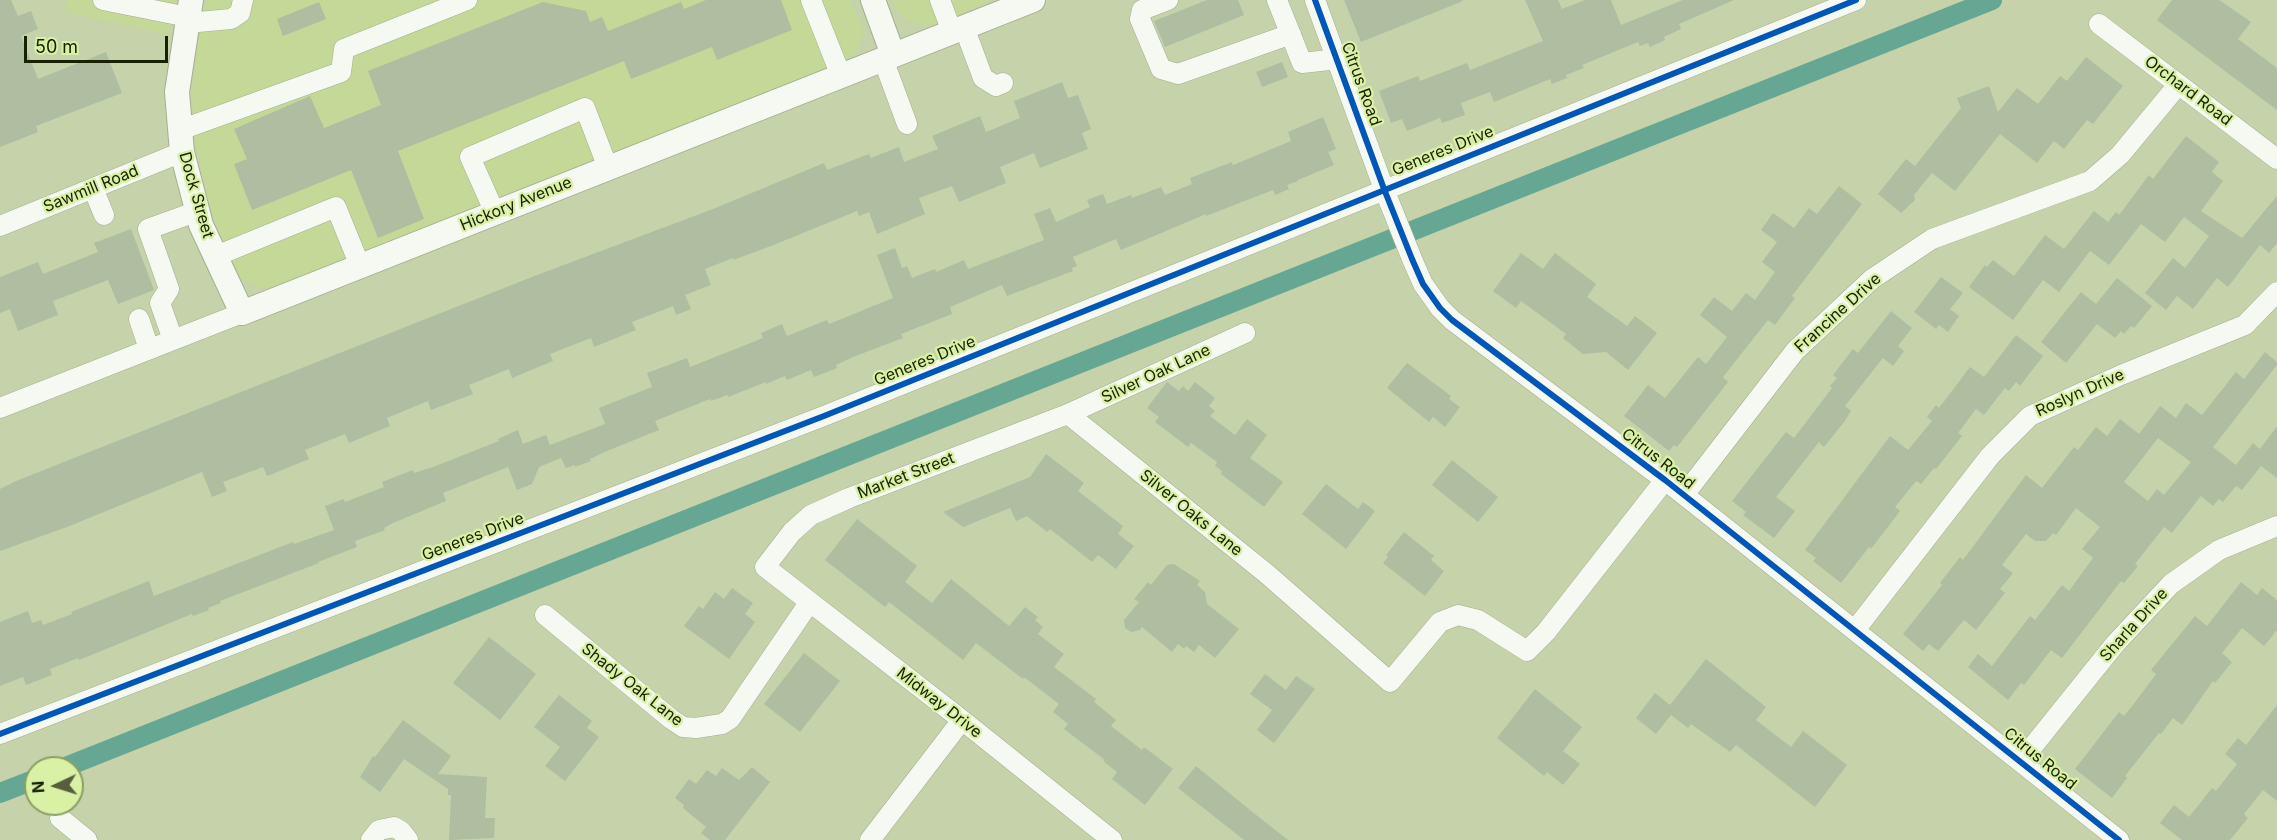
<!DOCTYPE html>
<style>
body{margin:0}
#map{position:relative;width:2277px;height:840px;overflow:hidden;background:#c6d2aa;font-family:Inter,sans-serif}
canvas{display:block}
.north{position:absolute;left:24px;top:756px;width:60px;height:60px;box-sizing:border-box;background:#d9f1a5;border:2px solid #8c9e64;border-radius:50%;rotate:266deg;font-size:16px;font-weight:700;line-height:24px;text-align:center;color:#192103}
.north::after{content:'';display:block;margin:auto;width:21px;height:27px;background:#565f3d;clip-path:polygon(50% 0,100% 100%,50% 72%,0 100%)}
.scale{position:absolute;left:24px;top:36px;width:144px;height:27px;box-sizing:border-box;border:3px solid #192103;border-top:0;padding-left:8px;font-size:18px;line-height:21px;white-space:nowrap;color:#192103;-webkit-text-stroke:4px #d9f1a5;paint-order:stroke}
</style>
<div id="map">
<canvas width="2277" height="840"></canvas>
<div class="north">N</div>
<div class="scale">50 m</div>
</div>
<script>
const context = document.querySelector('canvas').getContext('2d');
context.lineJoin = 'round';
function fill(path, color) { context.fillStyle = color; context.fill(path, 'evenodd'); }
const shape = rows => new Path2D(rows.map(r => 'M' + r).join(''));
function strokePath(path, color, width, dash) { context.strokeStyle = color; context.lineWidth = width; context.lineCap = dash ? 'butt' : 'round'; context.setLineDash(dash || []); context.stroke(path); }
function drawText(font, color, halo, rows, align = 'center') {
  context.font = font + ' Inter,sans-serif'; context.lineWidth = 4.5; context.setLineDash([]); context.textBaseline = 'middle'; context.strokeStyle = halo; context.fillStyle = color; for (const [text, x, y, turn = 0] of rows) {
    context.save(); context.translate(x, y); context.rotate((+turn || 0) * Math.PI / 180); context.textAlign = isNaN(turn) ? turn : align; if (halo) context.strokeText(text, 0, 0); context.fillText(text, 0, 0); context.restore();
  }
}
fill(shape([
 [67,0,176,0,169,35,65,12],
 [207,0,850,0,864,31,860,44,852,55,828,72,281,289,261,287,246,282,230,268,207,197,194,139,192,95,198,37],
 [892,0,991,0,933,27,908,21,896,9]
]), '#c4d898');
strokePath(shape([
 [63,768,1992,0],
 [0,793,36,779]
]), '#65a793', 20);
fill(shape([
 [0,0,11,0,18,16,31,11,38,29,21,36,38,79,106,52,122,93,36,126,38,132,0,147],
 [706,0,781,0,792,30,717,60,712,47,631,79,624,61,398,151,424,219,378,238,351,170,252,210,234,164,247,159,234,129,310,96,324,128,381,105,368,71,543,2,586,11,590,22,602,17,608,31,681,2,684,9],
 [1207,0,1238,0,1244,15,1165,47,1154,21],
 [1344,0,1462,0,1463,1,1361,42],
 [1525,0,1558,0,1562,9,1585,0,1611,0,1621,25,1683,0,1734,0,1679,24,1681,29,1664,37,1665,40,1650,47,1648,43,1640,46,1638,42,1582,65,1584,68,1566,75,1567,78,1552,84,1550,79,1494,102,1490,92,1461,103,1465,115,1442,123,1440,118,1407,131,1402,119,1391,123,1379,91,1418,76,1420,81,1467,63,1470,70,1543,41],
 [2172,0,2219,0,2251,22,2238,39,2277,68,2277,110,2157,20],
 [319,2,326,19,283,36,277,19],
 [2086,57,2123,86,2093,124,2087,120,2064,149,2054,141,2037,163,2000,134,1955,191,1932,173,1914,195,1915,200,1901,213,1878,194,1906,159,1915,166,1961,108,1957,98,1989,86,1998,112,2017,88,2038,104,2060,76,2067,81],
 [1282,62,1288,77,1262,87,1256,72],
 [1062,82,1068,98,1078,95,1091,129,1082,133,1088,149,1040,168,1034,153,1000,167,1006,183,959,202,952,186,919,198,925,214,877,234,869,212,859,216,857,211,771,246,733,260,733,258,705,269,711,285,685,295,691,309,676,315,673,306,632,322,636,330,594,347,591,338,550,354,553,361,512,378,509,369,469,385,473,394,431,410,428,401,387,418,390,426,349,443,345,434,305,450,309,459,267,476,263,467,223,482,227,491,212,497,202,472,67,527,0,551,0,489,16,481,537,275,713,209,824,163,827,170,869,154,871,158,899,147,904,162,938,149,932,136,980,116,986,132,1020,118,1014,101],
 [1323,117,1336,149,1328,152,1334,165,1298,180,1298,181,1287,185,1289,189,1275,195,1273,190,1206,216,1206,214,1121,250,1116,239,1073,257,1077,266,1072,268,1073,271,1007,296,1002,285,950,307,952,314,901,334,903,338,853,357,836,365,837,368,814,377,811,370,787,380,785,376,766,384,766,382,728,397,727,395,711,401,710,399,655,421,659,430,607,451,590,459,591,461,575,467,575,465,566,468,561,458,539,467,532,484,517,490,508,467,443,493,446,501,393,523,384,528,385,530,355,541,357,547,318,562,319,563,220,601,221,603,208,608,209,610,193,616,192,614,79,660,78,658,50,669,52,675,26,685,23,677,0,686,0,622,28,611,32,623,41,620,43,625,72,614,71,612,149,581,154,596,293,542,294,544,334,530,325,506,344,499,345,502,384,487,382,482,413,470,414,473,433,467,499,441,498,439,518,430,523,444,546,435,550,445,605,424,599,408,652,387,647,373,687,358,690,367,763,338,761,333,782,324,787,336,827,320,829,324,893,298,877,255,895,248,902,268,907,266,912,278,935,269,936,272,964,260,968,269,1044,240,1034,214,1050,208,1056,222,1090,207,1087,200,1103,194,1107,204,1131,195,1132,198,1161,187,1165,195,1192,184,1190,178,1232,162,1233,165,1291,141,1288,132],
 [2186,136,2219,162,2212,172,2223,181,2201,211,2242,238,2277,196,2277,243,2269,253,2260,245,2228,287,2217,278,2193,309,2177,296,2166,310,2145,293,2173,258,2185,268,2209,236,2184,217,2165,242,2141,224,2109,265,2090,251,2059,292,2043,280,2013,320,1969,287,1985,265,1987,267,1993,260,2014,276,2045,235,2064,249,2094,211,2108,222,2116,212,2119,215,2149,175,2153,179],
 [1839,186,1862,204,1792,296,1795,298,1775,325,1768,320,1723,377,1728,382,1677,447,1674,445,1669,451,1624,416,1648,385,1665,398,1698,357,1706,364,1727,337,1700,315,1714,297,1732,311,1746,293,1755,300,1775,272,1762,262,1777,242,1761,230,1773,213,1794,228,1809,208,1817,214],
 [131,229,154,290,118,304,108,280,53,301,58,315,18,331,10,309,0,313,0,277,38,262,43,274,98,252,94,243],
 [1521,253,1543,269,1555,253,1596,284,1587,297,1627,326,1635,316,1657,333,1628,370,1606,352,1583,354,1563,338,1566,334,1521,301,1516,308,1493,291],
 [1941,277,1963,293,1950,309,1959,316,1948,332,1939,325,1936,329,1914,312],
 [2117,278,2152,306,2134,328,2131,326,2124,334,2121,331,2115,338,2097,324,2066,363,2041,342,2081,292,2096,304],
 [1891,311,1912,328,1898,346,1904,351,1893,366,1883,358,1845,406,1851,411,1844,422,1824,447,1819,442,1776,497,1795,511,1774,538,1743,515,1746,512,1732,501,1786,432,1794,438,1832,388,1830,386,1837,378,1833,375,1853,349,1858,353],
 [2016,335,2043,356,2020,386,2016,382,2009,391,2005,388,1984,415,1976,409,1958,433,1962,436,1936,469,1934,468,1921,484,1916,481,1895,507,1900,511,1871,549,1869,547,1841,583,1813,561,1816,558,1805,550,1890,436,1908,450,1932,421,1927,417,1936,405,1939,408,1970,367,1984,377],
 [2265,352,2277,362,2277,365,2213,447,2236,465,2253,443,2260,449,2277,426,2277,478,2261,466,2242,490,2236,486,2223,502,2219,499,2213,506,2201,496,2172,533,2164,527,2135,564,2138,566,2124,583,2121,581,2062,658,2051,650,2024,685,2021,683,2008,700,1968,667,1978,654,1992,666,2030,616,2035,620,2062,585,2069,591,2093,558,2082,549,2100,527,2076,508,2056,535,2053,533,2046,541,2035,541,2026,534,2002,565,2013,573,2000,589,2005,593,1976,630,1964,620,1938,651,1929,644,1923,651,1903,634,1942,585,1940,583,1960,557,1963,560,2026,475,2042,488,2074,447,2078,450,2096,427,2107,436,2120,419,2139,434,2160,406,2176,418,2186,403,2202,415,2236,372,2244,379],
 [2158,438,2191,462,2164,495,2157,489,2148,501,2124,482],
 [1407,363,1451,396,1449,399,1460,407,1445,427,1433,417,1429,422,1387,388],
 [1167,382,1179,391,1183,386,1188,391,1195,382,1215,398,1209,406,1215,411,1210,416,1235,435,1247,419,1267,435,1250,458,1283,482,1264,507,1221,474,1222,471,1215,466,1217,462,1191,443,1188,447,1155,422,1159,417,1147,408],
 [1046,454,1084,483,1078,491,1123,526,1118,534,1134,546,1116,569,1098,555,1092,562,1050,529,1047,532,1027,516,1016,521,1010,508,963,527,943,512,1030,477],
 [1452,460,1498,497,1478,522,1432,485],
 [1326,484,1358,509,1363,502,1375,511,1346,549,1302,514],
 [857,519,917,566,905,582,932,603,951,579,1009,626,1025,607,1038,617,1035,620,1043,627,1038,634,1064,654,1054,667,1096,699,1094,702,1116,720,1111,726,1142,750,1144,747,1173,769,1145,805,1112,779,1117,772,1103,761,1105,760,1064,729,1068,724,1053,712,1059,704,1024,677,1023,679,976,643,963,660,889,602,885,607,825,560],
 [1404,532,1434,556,1431,560,1444,571,1425,596,1383,563,1388,557,1386,555],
 [1174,564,1200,581,1197,585,1205,592,1207,604,1239,629,1215,658,1199,645,1194,652,1186,646,1184,649,1178,644,1172,652,1142,627,1140,630,1131,632,1125,628,1124,620,1139,602,1134,599,1148,582,1151,585,1167,565],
 [2241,582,2257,595,2262,588,2277,600,2277,630,2264,646,2242,628,2222,653,2232,662,2215,683,2213,681,2182,725,2173,718,2161,734,2159,733,2125,776,2127,778,2112,798,2075,769,2119,712,2124,716,2133,705,2156,674,2151,670,2195,616,2207,626],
 [732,588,753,603,745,614,755,622,729,659,684,626,699,606,703,609,715,592,724,599],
 [489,637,536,674,500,720,453,683],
 [804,653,840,681,800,732,764,704],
 [1706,659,1766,707,1756,720,1791,747,1803,731,1847,765,1815,807,1736,745,1730,752,1691,724,1688,728,1671,715,1656,734,1636,718,1655,693,1670,705],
 [1265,674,1286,690,1296,676,1315,689,1274,743,1257,730,1272,710,1250,694],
 [1535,689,1582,727,1563,751,1580,764,1563,785,1547,772,1544,776,1497,738],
 [559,695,592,721,587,728,599,737,565,781,545,766,560,747,534,727],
 [2277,705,2277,801,2263,790,2244,814,2248,818,2230,840,2182,840,2160,823,2174,805,2189,817,2212,788,2216,791,2237,764,2225,754,2238,738,2246,745],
 [403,720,451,756,438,774,487,777,485,818,495,818,494,838,449,840,451,795,448,795,448,789,404,759,380,792,360,777,373,756,375,757],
 [1196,766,1255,814,1288,840,1244,840,1178,788],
 [752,767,770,782,725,840,710,840,701,833,706,827,683,808,684,805,675,798,689,779,696,784,707,770,716,776,722,768,739,780]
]), '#afbea0');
const minor = shape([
 [103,0,188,17],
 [811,0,841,76],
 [940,0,952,32],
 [1168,0,1142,10,1140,19,1161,69,1178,74,1291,34],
 [1277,0,1302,63,1338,59],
 [1315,0,1384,189,1412,259,1423,284,1440,308,1452,320,1665,480,2119,840],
 [187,23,231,19,240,13,243,0],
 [2099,24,2277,159],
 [964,27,983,78,996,86,1003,83],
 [883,59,907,124],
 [180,130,341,72,344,49,467,0],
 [93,188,104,215],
 [495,213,470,157,585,108,608,168],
 [0,226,182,152],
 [216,256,336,207,360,266],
 [139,319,149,349],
 [173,340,160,303,169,289,148,229,198,211],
 [0,408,242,313],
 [1068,414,1267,574,1390,682,1440,622,1458,615,1478,620,1527,651,1546,632,1665,480],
 [1684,495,1795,351,1872,279,1932,239,2090,181,2120,155,2178,85],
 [545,615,671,719,683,727,696,728,722,724,730,719,809,603],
 [1855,630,1990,456,2030,416,2121,375,2245,325,2277,292],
 [0,734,824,416,1856,0],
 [2021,761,2115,644,2171,584,2219,550,2277,526],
 [60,818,87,840],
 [371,840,379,830,394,827,401,831,408,840],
 [870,840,962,720],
 [1112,840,962,720,765,567,792,532,811,515,849,498,1068,414,1245,333]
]);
const major = shape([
 [191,0,177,92,182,152,201,225,242,313,1033,0],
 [873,0,893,55]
]);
strokePath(minor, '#a5af8f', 21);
strokePath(major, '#a5af8f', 26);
strokePath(minor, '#f6f8f2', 20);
strokePath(major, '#f6f8f2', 24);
strokePath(shape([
 [1315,0,1384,189,1412,259,1423,284,1440,308,1452,320,1665,480,2119,840],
 [0,734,824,416,1856,0]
]), '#0057b8', 6);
drawText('16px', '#192103', '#d9f1a5', [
 ["Citrus Road",1361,84,70],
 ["Orchard Road",2188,91,37],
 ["Generes Drive",1443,151,-22],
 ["Sawmill Road",91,189,-22],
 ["Dock Street",196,195,74],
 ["Hickory Avenue",516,204,-22],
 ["Francine Drive",1838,313,-42],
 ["Generes Drive",925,361,-22],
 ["Silver Oak Lane",1156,374,-25],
 ["Roslyn Drive",2080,393,-24],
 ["Citrus Road",1658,459,38],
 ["Market Street",906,476,-21],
 ["Silver Oaks Lane",1191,513,39],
 ["Generes Drive",473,537,-21],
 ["Sharla Drive",2134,625,-48],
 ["Shady Oak Lane",632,685,38],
 ["Midway Drive",939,703,38],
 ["Citrus Road",2040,759,39]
]);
</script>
